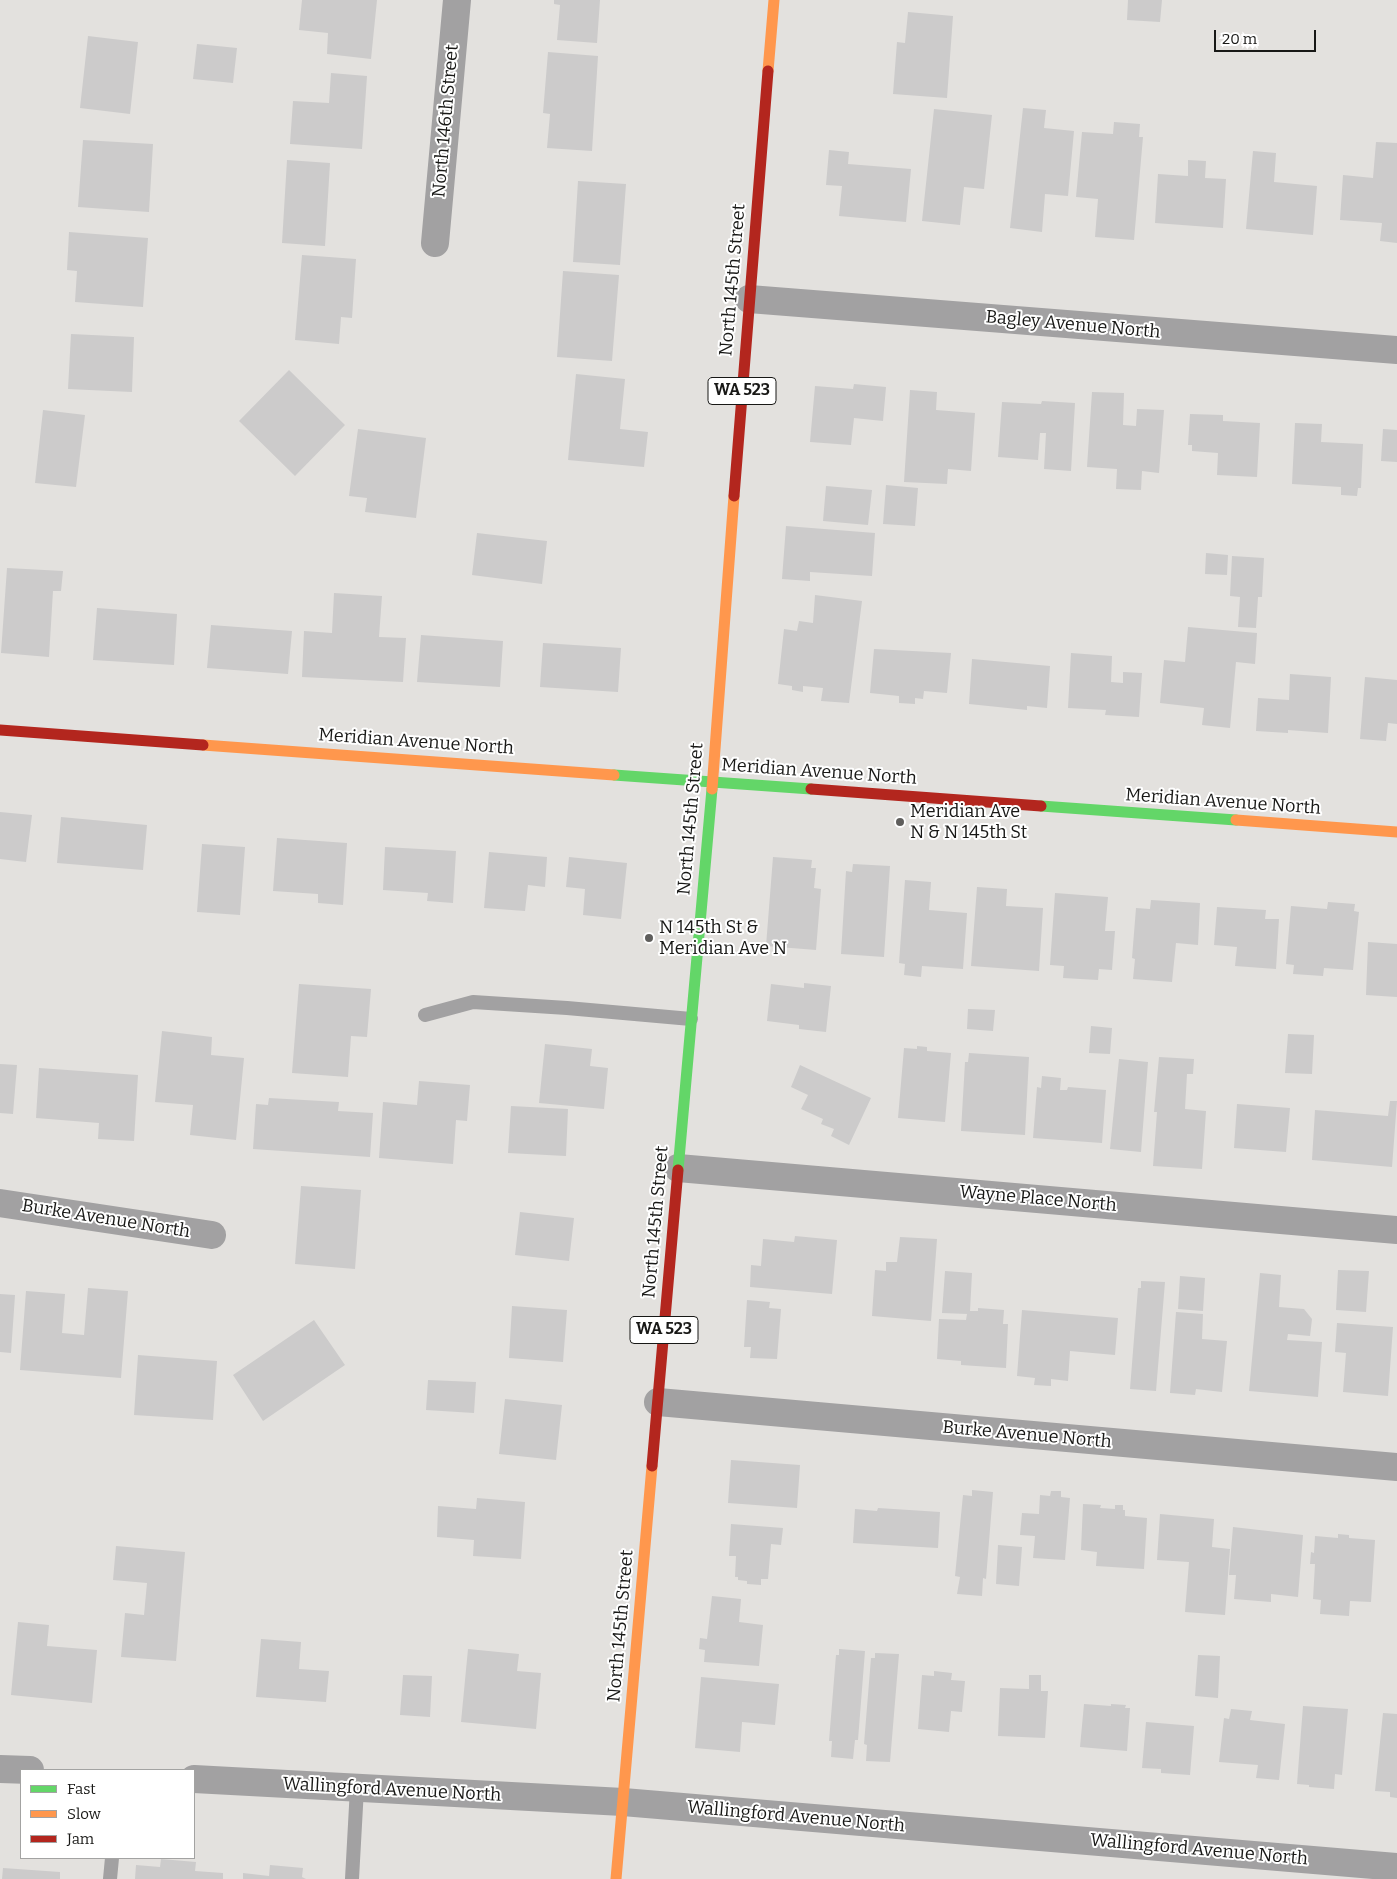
<!DOCTYPE html>
<style>
body{margin:0}
#map{position:relative;width:1397px;height:1879px;overflow:hidden;background:#e3e1de;font-family:Bitter,serif}
canvas{display:block}
.legend{position:absolute;left:20px;top:1769px;width:175px;height:90px;box-sizing:border-box;background:#fff;border:1px solid #a3a3a2;margin:0;padding:6px 9px;list-style:none;font-size:15px;color:#181816}
.legend li{display:flex;align-items:center;gap:10px;height:25px}
.legend b{width:25px;border:1px solid #a3a3a2}
.scale{position:absolute;left:1214px;top:30px;width:102px;height:22px;box-sizing:border-box;border:2px solid #181816;border-top:0;padding-left:6px;font-size:15px;line-height:18px;white-space:nowrap;color:#181816;-webkit-text-stroke:4px #fff;paint-order:stroke}
</style>
<div id="map">
<canvas width="1397" height="1879"></canvas>
<ul class="legend">
<li><b style="height:6px;background:#63d668"></b>Fast</li>
<li><b style="height:6px;background:#ff974d"></b>Slow</li>
<li><b style="height:6px;background:#b3261e"></b>Jam</li>
</ul>
<div class="scale">20 m</div>
</div>
<script>
const context = document.querySelector('canvas').getContext('2d');
context.lineJoin = 'round';
function fill(path, color) { context.fillStyle = color; context.fill(path, 'evenodd'); }
const shape = rows => new Path2D(rows.map(r => 'M' + r).join(''));
function strokePath(path, color, width, dash) { context.strokeStyle = color; context.lineWidth = width; context.lineCap = dash ? 'butt' : 'round'; context.setLineDash(dash || []); context.stroke(path); }
function drawText(font, color, halo, rows, align = 'center') {
  context.font = font + ' Bitter,serif'; context.lineWidth = 4; context.setLineDash([]); context.textBaseline = 'middle'; context.strokeStyle = halo; context.fillStyle = color; for (const [text, x, y, turn = 0] of rows) {
    context.save(); context.translate(x, y); context.rotate((+turn || 0) * Math.PI / 180); context.textAlign = isNaN(turn) ? turn : align; if (halo) context.strokeText(text, 0, 0); context.fillText(text, 0, 0); context.restore();
  }
}
fill(shape([
 [302,0,377,0,371,59,327,54,328,33,299,30],
 [554,0,600,0,597,43,557,40,560,5,554,4],
 [1128,0,1162,0,1160,22,1127,20],
 [908,12,953,16,947,98,893,94,897,42,905,43],
 [88,36,138,42,130,114,80,108],
 [197,44,237,48,233,83,193,79],
 [548,52,598,56,592,151,547,148,550,114,543,113],
 [331,73,367,76,362,149,290,144,293,101,329,103],
 [1023,108,1046,110,1044,128,1074,131,1068,196,1045,194,1042,232,1010,228],
 [934,109,992,115,984,189,964,187,960,225,922,221],
 [1114,122,1140,124,1139,137,1143,137,1134,240,1095,237,1098,199,1076,197,1082,132,1113,134],
 [83,140,153,144,149,212,78,207],
 [1376,142,1397,143,1397,243,1380,241,1382,223,1340,220,1343,175,1373,178],
 [829,150,849,152,848,164,911,169,906,222,839,216,842,186,826,185],
 [1253,151,1276,153,1274,182,1317,186,1313,235,1246,229],
 [287,160,330,163,325,246,282,243],
 [1188,160,1206,161,1205,178,1226,179,1223,228,1155,223,1158,174,1188,176],
 [578,181,626,184,620,265,573,262],
 [69,232,148,238,143,307,75,302,77,271,67,270],
 [302,255,356,259,352,318,341,317,339,344,295,340],
 [563,271,619,275,612,361,557,357],
 [71,334,134,337,132,392,68,389],
 [289,370,345,425,295,476,239,421],
 [576,374,625,379,620,429,648,432,644,467,568,460],
 [854,384,886,387,883,421,854,418,851,445,810,442,815,386,853,389],
 [910,390,937,392,936,410,975,413,971,471,948,469,947,484,904,482],
 [1092,392,1124,393,1123,425,1136,426,1137,409,1164,410,1159,473,1142,471,1141,490,1116,489,1117,469,1087,467],
 [1042,401,1075,403,1071,471,1044,469,1046,433,1040,433,1038,460,998,457,1002,402,1041,404],
 [43,410,85,415,76,487,35,483],
 [1190,414,1223,415,1223,421,1260,423,1257,477,1217,475,1218,453,1192,451,1192,445,1188,445],
 [1295,423,1322,424,1321,442,1363,444,1361,488,1358,488,1357,496,1341,495,1341,487,1292,484],
 [358,429,426,438,416,518,365,512,367,498,349,496],
 [1383,429,1397,430,1397,462,1381,461],
 [886,485,918,488,915,526,883,524],
 [826,486,872,490,868,525,823,521],
 [786,526,875,533,872,576,810,572,810,581,782,579],
 [477,533,547,541,542,584,472,575],
 [1206,553,1228,555,1227,575,1205,574],
 [1232,556,1264,558,1262,597,1258,597,1256,628,1238,627,1240,597,1230,596],
 [7,568,63,571,61,591,53,591,49,657,1,653],
 [334,593,382,596,379,637,406,638,403,682,302,677,304,631,332,633],
 [815,595,862,601,849,703,821,701,823,688,803,686,803,692,792,690,792,686,778,684,784,629,797,631,799,621,813,623],
 [97,608,177,614,174,665,93,660],
 [211,625,292,631,288,674,207,668],
 [1188,627,1257,633,1255,664,1236,662,1230,728,1202,725,1204,708,1160,703,1164,660,1185,662],
 [421,635,503,641,500,687,417,682],
 [543,643,621,648,618,692,540,687],
 [874,649,951,653,947,693,924,691,923,699,915,698,915,704,899,703,899,696,870,693],
 [1071,653,1112,656,1111,682,1123,683,1123,672,1142,673,1139,717,1105,715,1106,710,1068,708],
 [972,659,1050,666,1047,708,1027,706,1027,710,969,704],
 [1290,674,1331,677,1328,733,1288,730,1288,733,1256,731,1258,698,1289,700],
 [1365,677,1397,680,1397,724,1388,723,1386,741,1360,739],
 [0,812,32,815,26,862,0,859],
 [61,817,147,825,143,870,57,863],
 [277,838,347,843,343,905,318,903,318,894,273,891],
 [202,844,245,847,240,915,197,912],
 [385,847,456,851,453,903,427,901,428,893,383,890],
 [489,852,547,857,545,887,528,885,525,911,484,908],
 [569,857,627,863,621,919,583,915,585,889,566,887],
 [773,857,812,860,811,868,816,868,814,888,821,889,816,950,766,946],
 [853,864,890,866,884,957,841,954,846,871,852,872],
 [905,880,931,882,929,910,967,913,963,969,922,966,921,977,904,975,905,964,899,963],
 [977,887,1007,889,1006,906,1043,908,1039,971,971,966],
 [1055,893,1108,897,1105,931,1115,931,1112,970,1099,969,1098,980,1063,978,1064,966,1050,965],
 [1151,900,1200,903,1198,945,1176,943,1172,982,1133,979,1135,959,1132,958,1136,908,1150,909],
 [1328,902,1355,904,1354,911,1359,912,1353,970,1324,968,1323,976,1293,974,1294,965,1286,964,1291,906,1327,909],
 [1217,907,1266,910,1265,919,1279,919,1276,969,1235,966,1237,947,1214,945],
 [1368,942,1397,944,1397,997,1366,995],
 [804,983,831,986,826,1032,799,1029,799,1025,767,1021,771,984,804,988],
 [299,984,371,989,367,1037,351,1036,348,1077,292,1073],
 [968,1009,995,1010,993,1031,967,1029],
 [1091,1026,1112,1028,1110,1054,1089,1053],
 [162,1031,212,1037,211,1055,244,1058,236,1140,190,1135,193,1105,155,1102],
 [1288,1034,1314,1035,1312,1074,1285,1073],
 [545,1044,592,1049,590,1066,608,1068,604,1109,539,1103],
 [917,1046,927,1047,927,1051,951,1053,945,1122,898,1118,904,1048,917,1049],
 [969,1053,1029,1057,1025,1135,961,1131,965,1062,968,1062],
 [1159,1057,1194,1059,1193,1074,1187,1074,1185,1109,1206,1111,1202,1169,1153,1166,1157,1112,1154,1112],
 [1119,1059,1148,1062,1141,1152,1110,1149],
 [0,1064,17,1065,13,1114,0,1113],
 [800,1065,871,1098,849,1145,831,1136,834,1129,821,1124,823,1119,801,1109,808,1095,791,1087],
 [39,1068,138,1075,134,1141,98,1139,99,1123,36,1118],
 [1042,1076,1061,1078,1060,1090,1067,1090,1068,1087,1106,1090,1102,1143,1033,1138,1037,1087,1041,1088],
 [419,1081,470,1085,467,1121,456,1120,453,1164,379,1158,383,1102,417,1105],
 [269,1098,339,1102,338,1111,373,1113,370,1157,253,1149,256,1104,268,1105],
 [1390,1101,1397,1101,1392,1167,1312,1160,1315,1110,1388,1116],
 [1237,1104,1290,1108,1286,1152,1234,1148],
 [511,1106,568,1109,566,1156,508,1153],
 [301,1186,361,1190,355,1269,295,1264],
 [520,1212,574,1218,569,1261,515,1255],
 [795,1236,837,1240,832,1294,750,1287,751,1265,761,1266,763,1239,794,1242],
 [900,1237,937,1239,931,1321,872,1316,875,1270,886,1271,886,1262,897,1262],
 [1338,1270,1369,1271,1366,1312,1336,1310],
 [945,1271,972,1273,970,1311,978,1311,978,1308,1004,1310,1003,1324,1008,1324,1006,1368,961,1365,961,1361,937,1359,939,1319,966,1320,967,1314,942,1313],
 [1260,1273,1281,1275,1279,1307,1304,1309,1312,1319,1310,1336,1288,1334,1287,1340,1322,1342,1318,1397,1249,1391],
 [1180,1276,1205,1278,1203,1311,1178,1309],
 [1141,1281,1165,1282,1156,1391,1130,1389,1138,1288,1141,1288],
 [88,1288,128,1291,121,1378,20,1370,26,1291,65,1294,62,1333,84,1335],
 [0,1294,15,1295,11,1353,0,1352],
 [747,1300,770,1302,769,1308,781,1309,777,1359,750,1358,751,1347,744,1347],
 [512,1306,567,1310,563,1362,509,1358],
 [1022,1310,1118,1318,1115,1355,1070,1351,1068,1381,1051,1379,1051,1386,1034,1385,1035,1378,1017,1376],
 [1176,1312,1203,1314,1202,1339,1227,1341,1222,1392,1196,1389,1195,1395,1170,1393],
 [314,1320,345,1365,263,1421,233,1375],
 [1337,1323,1393,1327,1388,1396,1343,1392,1346,1353,1335,1352],
 [138,1355,217,1361,213,1420,134,1415],
 [428,1380,476,1382,474,1413,426,1410],
 [505,1399,562,1405,556,1460,499,1454],
 [731,1460,800,1465,797,1508,728,1503],
 [972,1490,993,1492,986,1579,983,1578,982,1596,957,1594,960,1577,955,1576,963,1495,972,1496],
 [1051,1491,1061,1491,1061,1497,1070,1498,1065,1560,1033,1558,1035,1536,1020,1535,1022,1513,1039,1514,1040,1495,1050,1496],
 [477,1498,525,1502,521,1559,473,1556,474,1540,437,1537,438,1506,476,1509],
 [1083,1504,1101,1505,1100,1508,1115,1509,1115,1505,1123,1505,1123,1510,1125,1510,1125,1516,1147,1518,1144,1569,1096,1566,1097,1552,1081,1550],
 [878,1508,940,1512,938,1548,853,1543,855,1509,877,1511],
 [1160,1514,1214,1519,1212,1547,1230,1549,1225,1615,1185,1612,1189,1562,1157,1560],
 [731,1524,783,1528,781,1545,771,1544,768,1579,761,1579,761,1585,747,1584,747,1581,738,1580,738,1577,735,1577,736,1556,729,1556],
 [1233,1527,1303,1535,1298,1597,1271,1594,1271,1602,1234,1599,1236,1575,1229,1575],
 [1338,1534,1349,1535,1349,1538,1375,1540,1371,1602,1350,1601,1349,1616,1320,1614,1321,1600,1313,1599,1315,1564,1310,1564,1311,1552,1314,1553,1315,1536,1338,1538],
 [998,1545,1022,1547,1019,1586,996,1584],
 [116,1546,185,1552,176,1661,121,1657,125,1613,144,1615,147,1583,113,1580],
 [712,1596,741,1599,739,1622,763,1625,759,1666,704,1662,705,1650,699,1649,700,1638,707,1639],
 [18,1622,49,1625,47,1646,97,1650,92,1703,11,1695],
 [261,1639,301,1642,299,1669,329,1671,326,1702,256,1697],
 [468,1649,519,1654,517,1671,541,1673,536,1729,461,1722],
 [839,1649,865,1651,858,1740,855,1740,853,1759,831,1757,832,1741,829,1741,836,1655,839,1655],
 [875,1653,899,1654,890,1762,866,1761,867,1745,864,1744,871,1658,875,1658],
 [1198,1655,1220,1656,1218,1698,1195,1696],
 [934,1671,952,1673,951,1680,965,1681,962,1712,951,1711,949,1732,918,1729,922,1675,934,1676],
 [403,1675,432,1676,430,1717,400,1715],
 [1029,1675,1041,1675,1041,1691,1048,1691,1045,1738,998,1736,1000,1688,1029,1689],
 [701,1677,779,1684,775,1725,742,1722,740,1752,695,1748],
 [1084,1704,1111,1706,1111,1704,1126,1705,1125,1708,1130,1708,1127,1751,1080,1747],
 [1303,1706,1348,1709,1342,1775,1335,1774,1334,1789,1309,1787,1309,1785,1297,1784],
 [1231,1709,1252,1711,1250,1720,1285,1724,1279,1780,1256,1778,1258,1765,1219,1762,1224,1718,1229,1719],
 [1383,1713,1397,1714,1397,1798,1390,1797,1390,1792,1375,1791],
 [1146,1722,1194,1726,1190,1775,1161,1773,1161,1769,1142,1768],
 [161,1859,196,1862,195,1871,223,1873,223,1879,135,1879,136,1865,160,1867],
 [270,1865,303,1868,302,1877,306,1879,243,1879,243,1873,269,1876],
 [3,1868,60,1872,60,1879,2,1879]
]), '#cccbcb');
strokePath(shape([
 [425,1015,473,1002,567,1008,691,1019],
 [110,1879,112,1858],
 [352,1879,357,1788]
]), '#a2a1a2', 14);
strokePath(shape([
 [435,243,457,0],
 [749,299,1397,350],
 [678,1168,1397,1230],
 [0,1203,212,1235],
 [658,1402,1397,1467],
 [0,1769,30,1770],
 [194,1779,623,1802,1397,1867]
]), '#a2a1a2', 28);
strokePath(shape([
 [614,775,811,789],
 [1041,806,1236,820],
 [678,1170,712,789]
]), '#63d668', 11);
strokePath(shape([
 [768,71,774,0],
 [203,745,614,775],
 [712,789,734,496],
 [1236,820,1397,832],
 [616,1879,652,1466]
]), '#ff974d', 11);
strokePath(shape([
 [734,496,768,71],
 [0,730,203,745],
 [811,789,1041,806],
 [652,1466,678,1170]
]), '#b3261e', 11);
for (const [x, y, r, color] of [
 [900,822,5,"#5f5e5c"],
 [649,938,5,"#5f5e5c"]
]) { const dot = new Path2D(); dot.arc(x, y, r, 0, 2 * Math.PI); context.fillStyle = color; context.fill(dot); strokePath(dot, '#fff', 2); }
for (const [x, y, w] of [
 [742,391,68],
 [664,1330,68]
]) { const box = new Path2D(); box.roundRect(x - w / 2, y - 13.5, w, 27, 4); context.fillStyle = '#fff'; context.fill(box); strokePath(box, '#181816', 1); }
drawText('bold 16px', '#181816', null, [
 ["WA 523",742,391],
 ["WA 523",664,1330]
]);
drawText('18px', '#181816', '#fff', [
 ["North 146th Street",446,121,-85],
 ["North 145th Street",733,280,-85],
 ["Bagley Avenue North",1073,325,5],
 ["Meridian Avenue North",416,742,4],
 ["Meridian Avenue North",819,772,4],
 ["Meridian Avenue North",1223,802,4],
 ["North 145th Street",691,819,-85],
 ["Wayne Place North",1038,1199,5],
 ["Burke Avenue North",106,1219,9],
 ["North 145th Street",656,1222,-85],
 ["Burke Avenue North",1027,1435,5],
 ["North 145th Street",621,1626,-85],
 ["Wallingford Avenue North",392,1790,3],
 ["Wallingford Avenue North",796,1817,5],
 ["Wallingford Avenue North",1199,1850,5]
]);
drawText('18px', '#181816', '#fff', [
 ["Meridian Ave",910,812],
 ["N & N 145th St",910,833],
 ["N 145th St &",659,928],
 ["Meridian Ave N",659,949]
], 'left');
</script>
